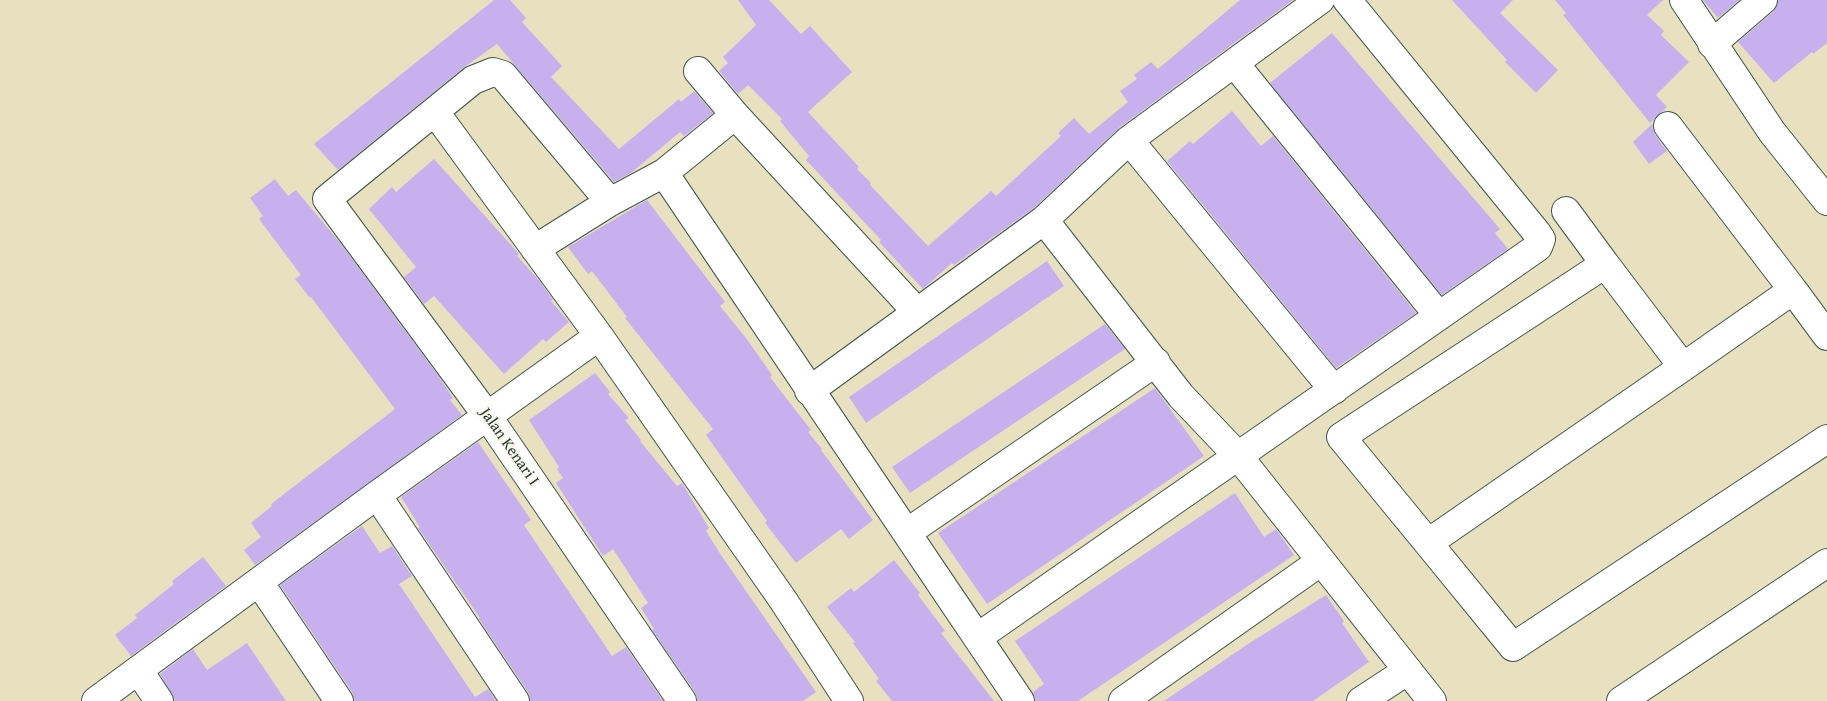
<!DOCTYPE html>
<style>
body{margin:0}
canvas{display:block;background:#e8e1bf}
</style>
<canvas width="1827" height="701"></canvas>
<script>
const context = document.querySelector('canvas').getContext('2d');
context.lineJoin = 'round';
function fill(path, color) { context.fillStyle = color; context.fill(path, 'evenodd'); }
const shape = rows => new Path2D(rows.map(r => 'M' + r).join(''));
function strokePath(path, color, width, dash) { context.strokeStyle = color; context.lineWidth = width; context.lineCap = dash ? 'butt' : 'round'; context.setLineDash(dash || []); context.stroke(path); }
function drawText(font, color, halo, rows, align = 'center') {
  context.font = font + ' "Gentium Book Plus",serif'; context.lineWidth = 4; context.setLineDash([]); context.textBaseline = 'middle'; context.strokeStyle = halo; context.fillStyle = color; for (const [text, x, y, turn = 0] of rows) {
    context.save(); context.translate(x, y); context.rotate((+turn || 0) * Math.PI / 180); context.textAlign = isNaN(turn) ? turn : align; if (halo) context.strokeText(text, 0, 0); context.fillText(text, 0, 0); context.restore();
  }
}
fill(shape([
 [494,0,510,0,526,18,522,22,562,66,551,77,619,149,679,99,681,102,694,91,713,113,684,136,680,132,631,173,614,182,497,44,463,68,338,170,314,144],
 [738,0,769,0,801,34,810,26,852,72,808,112,859,167,857,169,871,183,870,185,928,246,991,191,996,196,1061,136,1058,133,1074,118,1089,134,1128,102,1120,91,1137,79,1134,75,1151,62,1158,69,1240,0,1293,0,1120,127,1034,208,954,265,952,263,923,289,879,242,881,240,806,160,809,156,780,121,782,119,748,85,738,94,719,71,728,63,723,57,756,25],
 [1452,0,1513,0,1500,13,1558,70,1536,93,1505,62,1507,60],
 [1555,0,1663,0,1647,15,1664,31,1661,35,1689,62,1656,95,1667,107,1650,123,1563,15,1566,13],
 [1703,0,1739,0,1718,18],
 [1778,0,1827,0,1827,43,1813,54,1812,52,1774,83,1738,42,1773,12],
 [1332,33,1500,229,1495,233,1508,249,1442,295,1270,83],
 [1232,111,1261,146,1273,136,1416,313,1336,368,1167,161,1190,141,1193,144],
 [1652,124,1655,135,1667,151,1649,164,1633,142],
 [434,159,519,254,517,256,539,280,553,300,551,301,569,322,546,342,543,339,504,374,434,296,424,304,404,277,416,267,369,209,392,187,396,192],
 [275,179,288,196,296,190,341,244,437,374,453,398,450,400,462,415,255,565,244,550,261,537,251,523,272,506,271,504,395,409,311,297,310,298,295,279,301,275,259,219,263,216,250,198],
 [647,200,725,302,720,306,746,338,772,375,770,377,783,394,811,430,808,432,822,449,821,450,873,520,849,539,841,529,796,563,765,523,767,521,706,435,713,429,625,318,627,317,592,271,588,274,568,247],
 [1047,261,1064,286,866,423,849,397],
 [1105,324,1125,349,910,493,892,467],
 [595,373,610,392,608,394,629,418,625,420,641,440,640,441,677,486,682,483,709,528,706,531,721,555,816,692,803,701,697,701,695,692,652,630,654,629,641,608,648,603,613,549,603,556,556,483,563,478,557,469,559,467,529,420],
 [1155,388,1204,456,987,604,938,533],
 [478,442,531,520,524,525,612,656,626,647,663,701,530,701,528,692,479,619,480,618,418,528,420,527,401,497],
 [1235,493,1264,537,1276,529,1294,555,1078,701,1035,701,1033,692,1044,684,1015,641],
 [362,526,380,553,392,546,412,576,399,584,475,697,488,689,496,701,354,701,352,692,280,585],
 [203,557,226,586,131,656,115,635,137,618,135,615,174,584,172,581],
 [894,560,920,593,918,595,945,631,941,633,994,701,892,701,876,681,879,679,853,643,855,642,827,607,851,588,854,592],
 [1326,595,1344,621,1342,623,1369,662,1313,701,1164,701,1248,644],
 [247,643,286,701,175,701,160,674,193,649,207,670]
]), '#c6b1ee');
const minor = shape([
 [1684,0,1772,132,1827,201],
 [1712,44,1763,0],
 [1235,64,1439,316],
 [698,71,735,115,917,312],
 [435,112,599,336,783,600,849,701],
 [1668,126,1793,290],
 [1129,140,1334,390],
 [664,173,1020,701],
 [610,202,503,75,493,72,473,80,327,199,488,417,682,701],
 [1566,211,1605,264],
 [1044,220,1181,396,1239,457,1432,701],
 [535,249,610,202,664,173,735,115],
 [1683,367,1793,290,1827,336],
 [809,391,1044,220,1129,140,1320,0],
 [377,495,515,701],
 [908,532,1156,362],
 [1428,543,1683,367,1605,264,1341,437,1428,543,1513,647,1827,439],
 [259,582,339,701],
 [978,637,1538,247,1541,239,1537,233,1347,0],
 [139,671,159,701],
 [96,701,377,495,599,336],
 [1123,701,1320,562],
 [1361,701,1407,671],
 [1621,701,1827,563]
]);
strokePath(minor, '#3d5649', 30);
strokePath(minor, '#fff', 28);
drawText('16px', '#1f3d34', '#fbf7ec', [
 ["Jalan Kenari I",509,447,55]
]);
</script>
